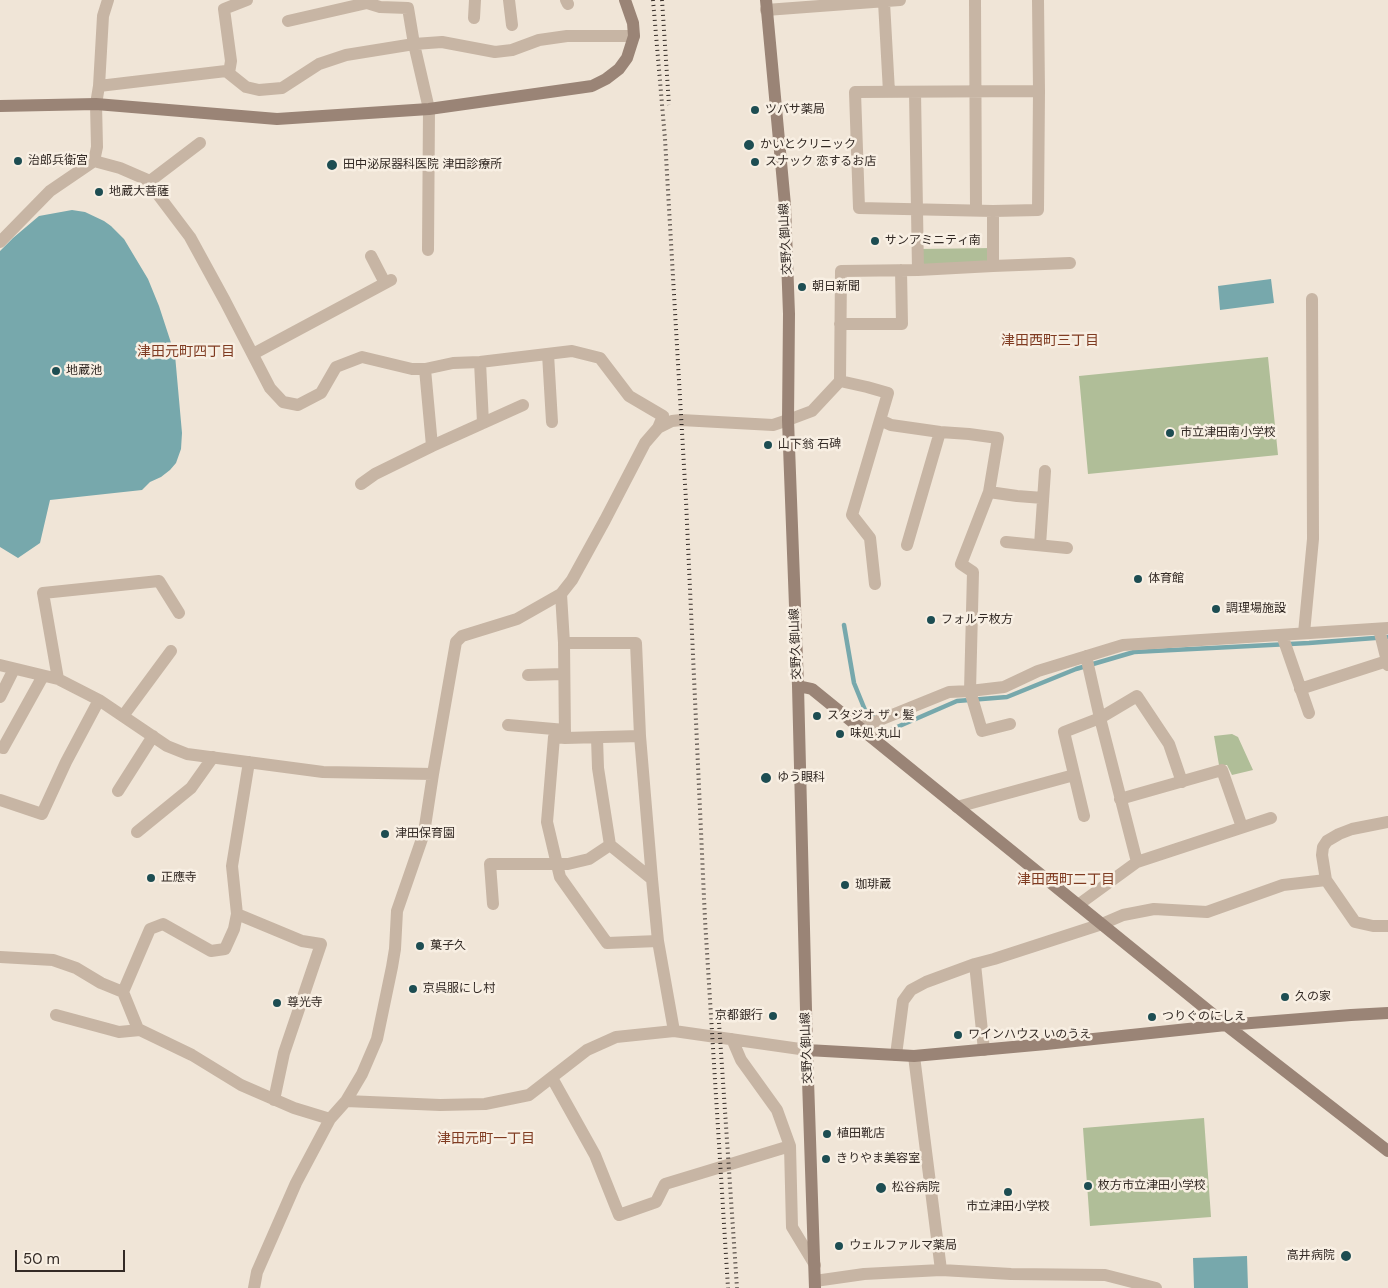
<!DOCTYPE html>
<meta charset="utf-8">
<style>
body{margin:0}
#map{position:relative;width:1388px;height:1288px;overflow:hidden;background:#f0e5d7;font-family:"DM Sans",sans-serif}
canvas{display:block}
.scale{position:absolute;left:15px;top:1250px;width:110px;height:22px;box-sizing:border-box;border:2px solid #332a25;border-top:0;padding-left:6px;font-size:15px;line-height:18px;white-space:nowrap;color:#332a25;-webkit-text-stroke:4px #f8efe3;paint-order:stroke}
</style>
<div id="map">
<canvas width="1388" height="1288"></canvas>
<div class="scale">50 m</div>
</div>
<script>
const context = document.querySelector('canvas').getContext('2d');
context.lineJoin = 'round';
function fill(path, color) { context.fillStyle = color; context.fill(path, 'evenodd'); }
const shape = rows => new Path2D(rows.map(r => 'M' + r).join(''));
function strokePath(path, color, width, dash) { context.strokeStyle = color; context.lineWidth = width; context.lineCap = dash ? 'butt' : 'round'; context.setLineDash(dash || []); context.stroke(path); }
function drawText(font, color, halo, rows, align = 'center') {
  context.font = font + ' "DM Sans","Noto Sans JP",sans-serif'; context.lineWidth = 5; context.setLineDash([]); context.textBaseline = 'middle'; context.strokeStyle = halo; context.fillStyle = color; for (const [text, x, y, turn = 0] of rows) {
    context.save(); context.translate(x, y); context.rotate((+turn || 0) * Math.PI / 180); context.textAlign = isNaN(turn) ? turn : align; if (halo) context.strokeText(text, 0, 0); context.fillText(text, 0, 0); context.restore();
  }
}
fill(shape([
 [993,248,993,266,918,270,918,249],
 [1268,357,1278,455,1088,474,1079,376],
 [1232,734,1238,737,1253,770,1232,775,1227,765,1219,765,1214,736],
 [1204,1118,1211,1217,1090,1226,1083,1128]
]), '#b0be98');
fill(shape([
 [72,210,85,212,104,221,111,226,124,239,148,279,159,306,175,355,182,433,181,449,176,463,170,470,161,477,150,482,142,490,50,500,40,543,18,558,0,547,0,251,13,238,39,216],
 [1271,279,1274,303,1220,310,1218,286],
 [1247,1256,1248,1288,1194,1288,1193,1258]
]), '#77a8ac');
strokePath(shape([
 [844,625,854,683,865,710,873,717],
 [881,734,957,701,1007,697,1076,669,1134,652,1309,643,1388,637]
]), '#77a8ac', 4.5);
strokePath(shape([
 [369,0,367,3,380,7,408,8,414,44,429,109,428,250],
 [509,0,512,25],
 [566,0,568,4],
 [975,0,976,209],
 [1038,0,1039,91,1038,210,993,211,859,208,855,92,1039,91],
 [884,2,889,92],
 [766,10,900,0],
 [474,18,475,0],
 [288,21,367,3],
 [229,73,231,61,224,9,247,0],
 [99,86,226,71,246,87,259,90,282,88,319,64,346,55,414,44,442,42,495,52,512,50,539,40,567,36,634,36],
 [915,92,918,270],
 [200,143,150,181,159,196,190,237,225,301,270,388,283,402,298,405,321,393,336,367,362,357,412,369,425,369,453,363,480,362,572,351,600,358,629,396,663,416,658,428],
 [94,161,120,168,150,181],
 [0,242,50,191,94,161,97,147,96,104,99,86,103,16,108,0],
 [371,256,385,283],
 [993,266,1070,263],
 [840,324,902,324,901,270],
 [253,354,391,280],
 [548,354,552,422],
 [480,362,483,423],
 [425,369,432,446],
 [840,381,867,387,888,393,852,515,870,538,875,584],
 [880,420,891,425,940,432,969,434,998,438,989,492,961,564,973,572,970,691,982,731,1010,724],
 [361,484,375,474,432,446,523,405],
 [989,492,1017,496,1043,498],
 [1006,542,1067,548],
 [907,545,940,432],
 [1040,545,1045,471],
 [561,594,564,643,565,738,640,736],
 [1379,629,1388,665],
 [1304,633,1313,539,1312,299],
 [1282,635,1309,713],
 [564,643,636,643,640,736,652,879,658,941,674,1031],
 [1086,656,1100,718,1137,862],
 [0,665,58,679,99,700,167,746,187,754,323,772,433,774],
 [528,675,564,674],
 [58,679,43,593,159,581,179,613],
 [1300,689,1387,661],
 [0,697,14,669],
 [123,716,171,651],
 [508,725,565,730],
 [860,728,949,692,970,691,1004,687,1038,671,1123,645,1388,628],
 [565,738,554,737,547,822,560,877,607,943,658,941],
 [597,738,598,768,610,845,652,879],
 [0,747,3,748,43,676],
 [118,791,153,736],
 [1120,799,1222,770,1242,827],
 [0,800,42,814,66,762,99,700],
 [957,807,1074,775],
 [1084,816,1064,732,1100,718,1137,696,1169,744,1182,782],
 [1388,822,1352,829,1339,834,1327,841,1323,847,1322,855,1326,880,1355,922,1373,926,1388,926],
 [137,832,191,788,213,757],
 [493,904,490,864,568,864,589,859,610,845],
 [1078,905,1137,862,1271,818],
 [237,914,302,941,321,944,284,1053,274,1100],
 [0,957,53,960,76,968,101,983,123,992,138,1029,192,1055,241,1085,294,1108,330,1119],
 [975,964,984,1050],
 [123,992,150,929,163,924,211,951,225,949,234,929,237,914,232,866,249,762],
 [56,1015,119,1032,140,1030],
 [732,1039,741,1060,777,1110,790,1146,792,1227,815,1265],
 [896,1055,903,1001,911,990,926,982,975,964,994,959,1102,924,1123,915,1154,909,1207,912,1283,885,1326,880],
 [552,1078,595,1155,619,1215,656,1202,665,1184,790,1146],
 [346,1101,440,1105,485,1104,529,1095,587,1050,616,1037,674,1031,807,1050],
 [941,1270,1011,1274,1105,1275,1156,1288],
 [815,1281,864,1274,941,1270,914,1056],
 [254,1288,257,1272,296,1183,330,1119,346,1101,362,1074,377,1039,392,967,395,949,397,911,424,833,433,774,456,642,462,636,517,619,561,594,572,580,605,520,645,443,658,428,672,421,681,420,773,425,788,420,812,411,840,381,841,271,918,270,993,266,993,211]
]), '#c7b5a4', 12);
strokePath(shape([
 [766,0,785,205,789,314,788,420,798,686,807,1050,815,1288],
 [0,106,96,104,277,119,429,109,578,88,592,86,606,79,619,69,627,58,634,36,633,23,625,0],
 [798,686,812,689,1226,1025,1388,1151],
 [807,1050,914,1056,1046,1044,1226,1025,1351,1015,1388,1013]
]), '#9a8476', 12);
strokePath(shape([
 [653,0,665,139,686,501,705,920,728,1288],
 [662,0,669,105],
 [718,1008,737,1288]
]), '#332a25', 4, [1, 4]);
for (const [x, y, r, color] of [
 [755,110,5,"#1d4d52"],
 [749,145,6,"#1d4d52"],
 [18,161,5,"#1d4d52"],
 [755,162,5,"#1d4d52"],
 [332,165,6,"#1d4d52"],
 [99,192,5,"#1d4d52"],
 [875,241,5,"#1d4d52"],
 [802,287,5,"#1d4d52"],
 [56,371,5,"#1d4d52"],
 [1170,433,5,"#1d4d52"],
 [768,445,5,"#1d4d52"],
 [1138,579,5,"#1d4d52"],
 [1216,609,5,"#1d4d52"],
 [931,620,5,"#1d4d52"],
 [817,716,5,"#1d4d52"],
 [840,734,5,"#1d4d52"],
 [766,778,6,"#1d4d52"],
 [385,834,5,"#1d4d52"],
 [151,878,5,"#1d4d52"],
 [845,885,5,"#1d4d52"],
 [420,946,5,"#1d4d52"],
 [413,989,5,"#1d4d52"],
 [1285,997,5,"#1d4d52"],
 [277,1003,5,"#1d4d52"],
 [773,1016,5,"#1d4d52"],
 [1152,1017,5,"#1d4d52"],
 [958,1035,5,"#1d4d52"],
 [827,1134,5,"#1d4d52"],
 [826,1159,5,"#1d4d52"],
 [1088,1186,5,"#1d4d52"],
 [881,1188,6,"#1d4d52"],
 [1008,1192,5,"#1d4d52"],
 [839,1246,5,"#1d4d52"],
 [1346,1256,6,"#1d4d52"]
]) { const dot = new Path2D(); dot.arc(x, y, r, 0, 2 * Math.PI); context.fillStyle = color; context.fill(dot); strokePath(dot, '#f8efe3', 2); }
drawText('12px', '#332a25', '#f8efe3', [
 ["ツバサ薬局",765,110],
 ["かいとクリニック",760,145],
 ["治郎兵衛宮",28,161],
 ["スナック 恋するお店",765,162],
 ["田中泌尿器科医院 津田診療所",343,165],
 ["地蔵大菩薩",109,192],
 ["サンアミニティ南",885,241],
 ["朝日新聞",812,287],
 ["地蔵池",66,371],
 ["市立津田南小学校",1180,433],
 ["山下翁 石碑",778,445],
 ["体育館",1148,579],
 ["調理場施設",1226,609],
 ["フォルテ枚方",941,620],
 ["スタジオ ザ・髪",827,716],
 ["味処 丸山",850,734],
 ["ゆう眼科",777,778],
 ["津田保育園",395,834],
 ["正應寺",161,878],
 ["珈琲蔵",855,885],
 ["菓子久",430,946],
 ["京呉服にし村",423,989],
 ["久の家",1295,997],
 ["尊光寺",287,1003],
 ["京都銀行",763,1016,"right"],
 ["つりぐのにしえ",1162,1017],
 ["ワインハウス いのうえ",968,1035],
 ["植田靴店",837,1134],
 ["きりやま美容室",836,1159],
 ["枚方市立津田小学校",1098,1186],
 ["松谷病院",892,1188],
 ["市立津田小学校",1008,1207,"center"],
 ["ウェルファルマ薬局",849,1246],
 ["高井病院",1335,1256,"right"]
], 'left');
drawText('12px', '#332a25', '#f8efe3', [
 ["交野久御山線",786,239,-93],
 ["交野久御山線",796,644,-92],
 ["交野久御山線",807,1048,-92]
]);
drawText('14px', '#7f3b21', '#f8efe3', [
 ["津田西町三丁目",1050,341],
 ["津田元町四丁目",186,352],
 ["津田西町二丁目",1066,880],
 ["津田元町一丁目",486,1139]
]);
</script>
